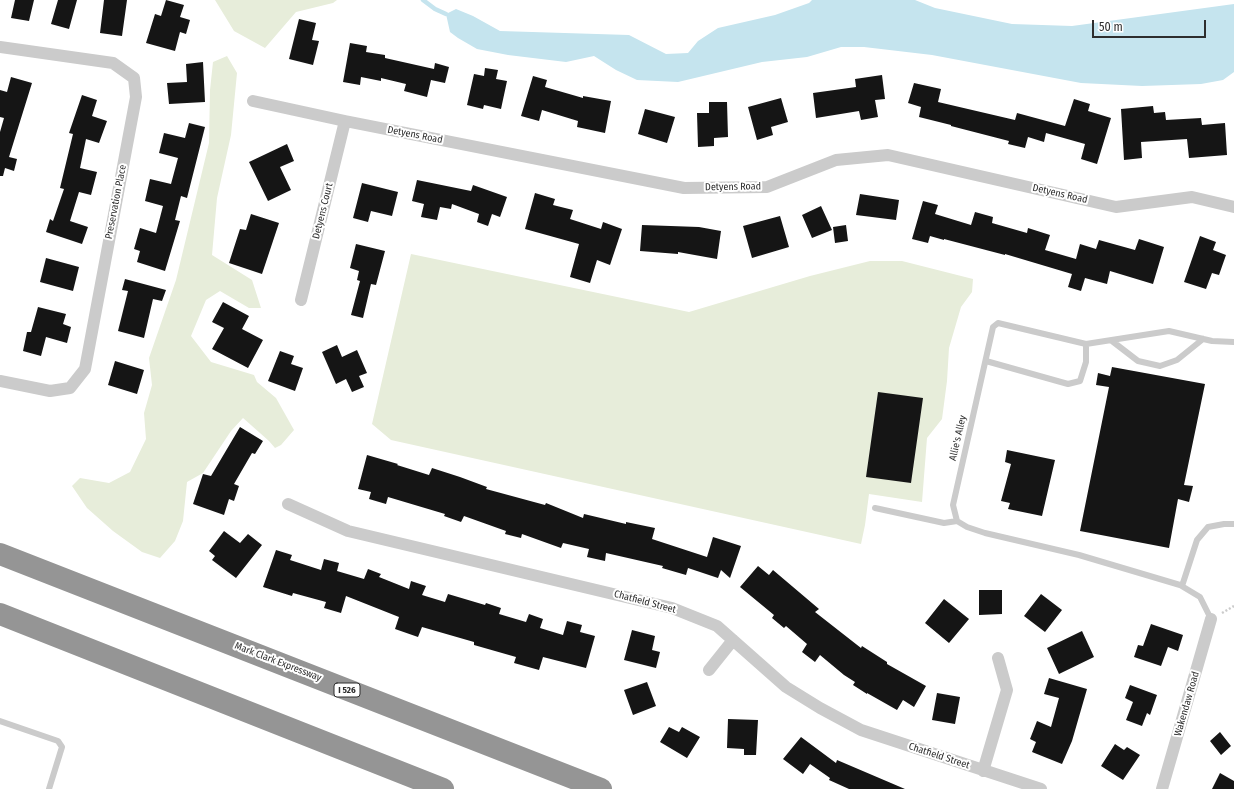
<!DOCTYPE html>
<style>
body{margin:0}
#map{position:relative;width:1234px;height:789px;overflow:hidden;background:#fff;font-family:"Fira Sans Condensed",sans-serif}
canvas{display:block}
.scale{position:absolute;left:1092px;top:20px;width:114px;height:18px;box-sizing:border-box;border:2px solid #2e2e2e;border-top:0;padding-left:5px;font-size:12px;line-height:14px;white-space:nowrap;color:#2e2e2e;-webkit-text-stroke:3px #fff;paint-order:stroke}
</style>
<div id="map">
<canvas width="1234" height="789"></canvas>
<div class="scale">50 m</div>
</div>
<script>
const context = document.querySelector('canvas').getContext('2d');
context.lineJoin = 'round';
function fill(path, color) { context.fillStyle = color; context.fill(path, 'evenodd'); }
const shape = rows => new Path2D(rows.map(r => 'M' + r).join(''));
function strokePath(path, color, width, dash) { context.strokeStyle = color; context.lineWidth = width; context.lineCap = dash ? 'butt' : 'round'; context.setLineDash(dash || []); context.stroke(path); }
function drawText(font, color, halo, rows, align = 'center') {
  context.font = font + ' "Fira Sans Condensed",sans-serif'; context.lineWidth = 4; context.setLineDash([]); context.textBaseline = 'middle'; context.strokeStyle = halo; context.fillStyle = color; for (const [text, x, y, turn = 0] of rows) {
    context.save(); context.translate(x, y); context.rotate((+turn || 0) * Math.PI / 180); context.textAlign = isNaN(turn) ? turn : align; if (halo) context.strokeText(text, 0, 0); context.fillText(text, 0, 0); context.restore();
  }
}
fill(shape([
 [215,0,337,0,333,3,296,12,265,48,234,31],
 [227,56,237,73,231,135,217,198,212,255,252,280,261,308,249,308,220,291,206,300,191,336,211,362,254,375,257,382,276,398,294,430,281,445,275,448,269,441,243,418,231,431,203,473,187,482,183,521,175,541,160,558,142,552,113,531,87,508,72,486,80,478,109,483,130,472,146,439,144,413,152,385,149,358,176,280,209,143,210,90,213,62],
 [411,254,689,312,810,276,870,261,902,261,973,279,972,292,961,307,949,348,947,381,942,419,927,438,922,502,869,494,865,525,861,544,391,440,372,424]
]), '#e7edda');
fill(shape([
 [812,0,915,0,935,8,1012,24,1072,26,1234,4,1234,72,1223,80,1201,84,1142,86,1081,83,932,55,864,47,841,47,807,57,762,62,678,82,637,80,616,70,594,56,566,62,508,55,477,49,458,38,450,32,446,14,456,9,473,16,500,31,629,35,666,54,688,53,698,41,718,28,775,15,809,3]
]), '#c5e4ee');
strokePath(shape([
 [423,0,435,9,446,14]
]), '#c5e4ee', 4.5);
fill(shape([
 [15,0,34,0,29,21,11,18],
 [58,0,77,0,69,29,51,24],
 [104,0,127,0,122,36,100,33],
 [166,0,184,5,180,17,190,20,186,34,180,32,175,51,146,43,155,14,161,16],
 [299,19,316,23,312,40,319,41,313,65,289,59],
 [350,43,367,46,366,52,385,55,385,58,434,69,435,63,449,67,445,83,431,80,427,97,404,91,406,84,381,78,381,81,361,77,360,85,343,82],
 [203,62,205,102,169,104,167,83,187,82,186,64],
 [485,68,498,70,496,79,507,81,501,109,484,105,483,109,467,105,474,74,484,76],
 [882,75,885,99,875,100,878,117,861,120,859,111,816,118,813,93,856,87,855,79],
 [533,76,547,80,545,87,583,98,583,96,611,101,605,133,577,127,578,121,542,110,539,121,521,116],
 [11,77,32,83,9,157,17,159,14,171,5,168,3,176,0,176,0,132,4,118,0,117,0,90,7,92],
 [914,83,941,89,938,102,1015,120,1017,113,1065,126,1074,99,1090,104,1088,111,1111,118,1097,164,1081,159,1085,144,1046,133,1044,142,1028,137,1025,148,1008,144,1009,141,951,126,951,125,919,117,921,107,908,103],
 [82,95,97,100,92,116,107,121,99,143,86,139,80,168,97,172,91,195,79,192,70,221,88,227,82,244,46,232,50,219,53,221,64,189,60,188,73,134,69,133],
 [781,98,788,122,771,127,773,135,757,140,748,107],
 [709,102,727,102,728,137,714,138,714,146,698,147,697,113,709,113],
 [1153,106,1154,113,1165,112,1166,120,1201,118,1202,125,1225,123,1227,155,1189,158,1187,139,1141,142,1142,158,1124,160,1121,109],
 [645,109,675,117,667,143,638,134],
 [189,123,205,127,187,198,181,196,175,220,180,221,165,271,137,262,140,251,134,249,140,228,156,233,163,206,145,201,150,179,171,184,178,158,159,153,164,133,185,138],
 [287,144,294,161,280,167,291,190,268,201,249,162],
 [417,180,471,191,473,185,507,197,500,217,492,214,488,226,477,222,479,214,452,204,451,209,440,207,437,220,421,217,424,204,412,201],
 [362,183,398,192,392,216,371,211,368,222,353,218],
 [535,193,555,199,553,205,573,210,570,219,601,229,603,222,622,229,610,265,597,260,590,283,570,277,579,244,525,229],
 [860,194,899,200,896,220,856,215],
 [923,201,938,205,935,214,971,225,975,212,993,217,992,223,1027,233,1028,228,1050,235,1045,250,1076,259,1080,244,1096,249,1099,240,1135,250,1139,239,1164,247,1153,284,1110,271,1107,284,1085,278,1081,291,1068,287,1072,274,1005,254,1005,255,944,239,944,240,930,236,928,243,912,239],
 [821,206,832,230,812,238,802,215],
 [251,214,279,223,262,274,229,263,240,229,246,230],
 [780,216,789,247,752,258,743,226],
 [642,225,699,227,721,231,717,259,678,252,678,254,640,251],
 [846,225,848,241,835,243,833,227],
 [1200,236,1216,242,1213,250,1226,255,1219,275,1212,273,1206,289,1184,282],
 [356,244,385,251,376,285,371,284,363,318,351,315,360,281,357,280,359,271,350,268],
 [46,258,79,267,73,291,40,282],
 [125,279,166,290,162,301,153,299,144,338,118,331,128,291,122,290],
 [223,302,249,316,242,329,263,340,248,368,212,349,224,328,212,322],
 [38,307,66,314,63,324,71,327,67,343,46,337,41,356,23,351,27,332,31,332],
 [337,345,342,357,357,350,367,373,359,376,364,387,352,392,346,379,336,384,322,352],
 [280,351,294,356,291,364,303,368,295,391,268,381],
 [115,361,144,370,137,394,108,385],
 [1112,367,1205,384,1184,485,1193,486,1189,502,1178,499,1169,548,1080,531,1109,387,1096,385,1098,373,1110,376],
 [878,392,923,398,911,483,866,477],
 [240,427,263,441,255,454,252,453,234,484,239,486,234,501,229,499,224,515,193,504,203,474,211,476],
 [1007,450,1055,460,1042,516,1008,509,1010,503,1001,501,1011,464,1005,462],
 [367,455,398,464,397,465,429,475,432,468,460,477,487,487,486,489,545,505,546,503,583,518,584,514,626,524,626,522,655,528,652,539,707,557,713,537,741,546,730,578,721,570,718,578,688,568,686,575,662,568,663,566,606,553,605,561,587,557,589,549,563,543,561,548,522,534,521,538,505,534,506,531,464,516,461,522,444,516,445,514,388,497,386,504,369,499,371,492,358,489],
 [224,531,240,543,248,534,262,545,236,578,212,560,215,556,209,551],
 [276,550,292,555,290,560,321,570,324,559,339,563,337,571,364,579,368,569,381,574,379,577,409,589,411,581,426,586,422,595,445,602,448,594,485,605,486,603,501,608,499,614,526,622,529,614,543,619,540,628,563,635,567,621,582,625,580,632,595,636,586,668,543,657,539,670,514,663,516,657,474,645,474,642,422,627,418,637,395,629,399,617,346,596,341,613,324,608,326,602,293,593,292,596,263,587],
 [758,566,769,575,773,570,819,609,815,612,861,648,862,646,887,662,887,664,926,686,914,707,903,700,897,710,867,693,867,694,853,685,855,682,844,675,820,655,815,662,802,652,807,644,786,626,784,628,772,618,774,615,740,587],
 [979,590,1002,590,1002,614,979,615],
 [1041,594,1062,610,1045,632,1024,616],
 [944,599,969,619,949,643,925,623],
 [1151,624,1183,635,1178,651,1168,647,1161,666,1134,657,1138,645,1143,646],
 [632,630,655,636,652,650,660,652,656,668,624,660],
 [1082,631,1094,657,1059,674,1047,648],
 [1049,678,1087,689,1072,741,1062,764,1032,752,1036,742,1030,739,1037,721,1051,727,1059,698,1044,694],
 [647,682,656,706,633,715,624,690],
 [1130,685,1157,695,1150,715,1147,713,1142,726,1126,720,1133,702,1125,698],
 [937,693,960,697,955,724,932,720],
 [728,719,758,720,756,755,744,755,744,749,727,748],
 [669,727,679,732,682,727,700,737,687,758,660,742],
 [1220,732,1231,746,1221,755,1210,741],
 [801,737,836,763,837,760,905,789,849,789,829,780,830,778,810,764,803,774,783,759],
 [1115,744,1124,750,1127,747,1140,755,1123,780,1101,766],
 [1220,773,1234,781,1234,789,1212,789]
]), '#151515');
strokePath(shape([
 [1222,613,1234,606]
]), '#cbcbcb', 2.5, [2, 2]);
strokePath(shape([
 [1112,341,1138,361,1160,366,1177,360,1203,339],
 [986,361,1068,384,1080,381,1086,362,1086,344],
 [875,508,944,523,957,521],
 [1182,586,1197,540,1208,527,1224,524,1234,524],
 [1211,619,1200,597,1180,585,1079,555,985,533,967,527,957,521,953,505,993,327,998,323,1086,344,1169,331,1212,341,1234,342],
 [0,721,58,741,62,747,49,789]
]), '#cbcbcb', 6);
strokePath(shape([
 [0,47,113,63,134,78,136,97,85,369,70,388,50,391,0,381],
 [253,101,345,121,684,188,767,187,836,160,888,155,1116,207,1192,197,1234,207],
 [301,300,345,121],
 [288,504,348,531,672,608,717,626,786,687,820,708,861,730,1041,789],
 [709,670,733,640],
 [983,771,1007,690,998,658],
 [1162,789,1211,619]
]), '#cbcbcb', 12);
strokePath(shape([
 [0,554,601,789],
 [0,614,443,789]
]), '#959595', 22);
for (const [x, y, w] of [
 [347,690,26]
]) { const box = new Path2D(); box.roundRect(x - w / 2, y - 7, w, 14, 3); context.fillStyle = '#fff'; context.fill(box); strokePath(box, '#2e2e2e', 1); }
drawText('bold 9px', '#2e2e2e', null, [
 ["I 526",347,690]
]);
drawText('10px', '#2e2e2e', '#fff', [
 ["Detyens Road",415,135,11],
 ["Detyens Road",733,187,-1],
 ["Detyens Road",1060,194,13],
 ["Preservation Place",116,202,-79],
 ["Detyens Court",323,211,-76],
 ["Allie's Alley",958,438,-77],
 ["Chatfield Street",645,602,15],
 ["Mark Clark Expressway",278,662,21],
 ["Wakendaw Road",1187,704,-74],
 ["Chatfield Street",939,756,18]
]);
</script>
